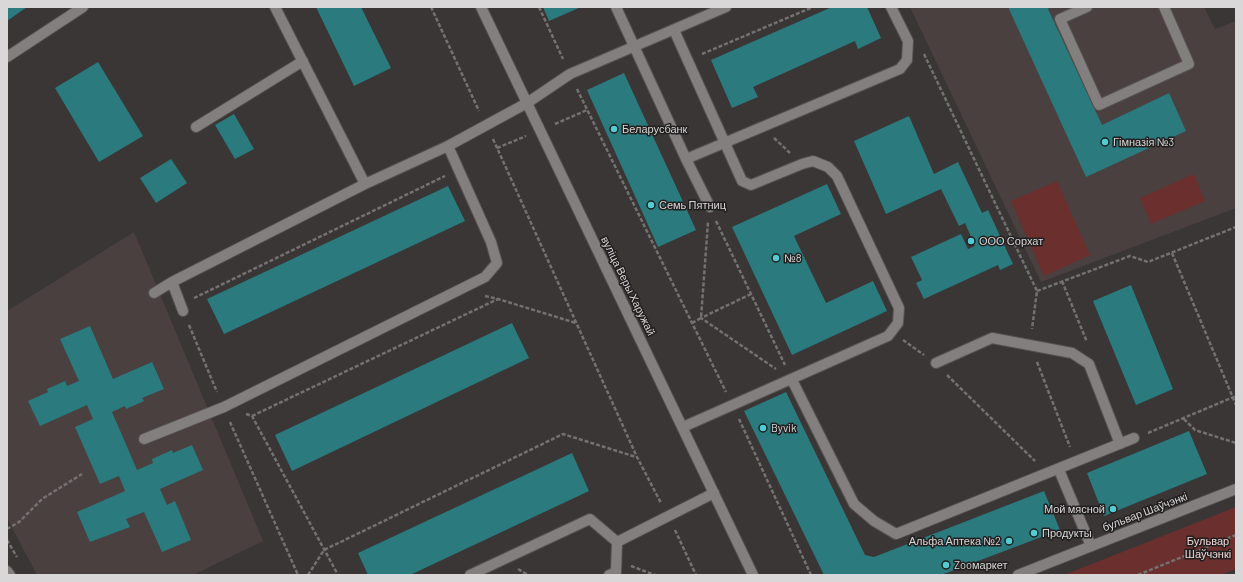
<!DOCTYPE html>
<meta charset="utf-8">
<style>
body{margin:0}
#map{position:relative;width:1243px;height:582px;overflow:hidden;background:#3a3636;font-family:Barlow,sans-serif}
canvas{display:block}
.frame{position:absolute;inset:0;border:8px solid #d9d7d7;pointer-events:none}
</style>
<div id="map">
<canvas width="1243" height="582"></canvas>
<div class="frame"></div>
</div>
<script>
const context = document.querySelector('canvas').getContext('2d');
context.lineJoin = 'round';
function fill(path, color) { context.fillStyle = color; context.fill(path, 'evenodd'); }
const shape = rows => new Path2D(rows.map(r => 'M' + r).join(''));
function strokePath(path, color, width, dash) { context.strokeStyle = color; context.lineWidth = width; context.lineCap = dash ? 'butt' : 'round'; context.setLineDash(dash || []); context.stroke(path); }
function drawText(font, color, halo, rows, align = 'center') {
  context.font = font + ' Barlow,sans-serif'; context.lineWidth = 3; context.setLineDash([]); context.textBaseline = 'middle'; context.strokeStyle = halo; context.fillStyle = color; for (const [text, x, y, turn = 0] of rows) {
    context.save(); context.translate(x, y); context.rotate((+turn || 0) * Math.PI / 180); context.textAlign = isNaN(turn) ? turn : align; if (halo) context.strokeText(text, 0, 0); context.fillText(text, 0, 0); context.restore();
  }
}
fill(shape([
 [910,7,1204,7,1215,29,1236,21,1236,208,1041,282],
 [134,232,263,541,193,575,37,575,7,518,7,311]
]), '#4a403f');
fill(shape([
 [1194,174,1205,201,1151,224,1140,198],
 [1057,181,1090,255,1044,276,1011,201],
 [1236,507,1236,569,1220,575,1064,575]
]), '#6b2f2e');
fill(shape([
 [7,7,27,7,7,21],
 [316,7,361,7,391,68,354,86],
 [543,7,581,7,549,21],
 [832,7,867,7,881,38,858,49,855,41,753,87,758,97,732,108,711,60],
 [1008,7,1051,7,1048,9,1102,125,1169,93,1186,131,1086,177],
 [98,62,143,136,99,162,55,88],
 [624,73,696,230,658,247,587,90],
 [234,114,254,149,235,159,215,125],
 [909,116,934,174,958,162,982,213,988,210,1013,264,1000,270,998,265,924,299,916,283,922,280,911,257,961,234,968,249,975,246,965,223,959,226,941,189,886,214,854,141],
 [171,159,187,183,156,203,140,178],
 [827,184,841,214,794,236,826,303,873,281,887,311,792,355,732,227],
 [448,186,465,221,224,334,207,299],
 [1131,285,1173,389,1136,405,1093,301],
 [512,323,529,358,292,471,275,435],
 [90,326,113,379,152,362,164,389,142,398,144,401,126,409,125,406,112,412,137,470,153,463,152,459,172,450,173,453,192,445,203,470,160,489,167,505,175,501,191,540,162,552,144,512,126,519,130,527,90,542,77,512,125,491,119,476,100,484,75,427,93,419,87,405,40,426,28,401,48,392,47,389,65,381,67,386,79,381,60,339],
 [786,392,865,555,874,557,1044,491,1060,530,941,575,824,575,744,411],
 [1189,431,1207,474,1104,516,1087,473],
 [572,453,589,491,410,575,368,575,358,553]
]), '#2a7a7e');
const lane = shape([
 [275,7,365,184,448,146,527,103],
 [616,7,686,159,710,207],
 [1087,7,1060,19,1099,105,1189,64,1164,7],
 [674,30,742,181,751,185,802,164,813,161,828,167,837,176,899,308,898,323,888,336,683,427],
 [7,57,83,7],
 [196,127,303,61],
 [686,159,900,69,907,60,908,41,891,7],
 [172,282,365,184],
 [154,293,172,282,183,311],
 [936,363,992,338,1072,353,1089,364,1120,444],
 [792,380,854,504,874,521,896,534,1134,438],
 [144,439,224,407,485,277,497,263,491,242,448,146],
 [1059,470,1091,546],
 [617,542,714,493],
 [470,575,590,519,617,542],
 [609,575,616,572,617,542]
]);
const street = shape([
 [527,103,570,74,726,7],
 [7,571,10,575]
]);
const secondary = shape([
 [481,7,753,575],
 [1018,575,1236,489]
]);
strokePath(lane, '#555251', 12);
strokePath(street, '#555251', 12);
strokePath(secondary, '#555251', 12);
strokePath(shape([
 [431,7,479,111],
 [539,7,563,59],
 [702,54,813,7],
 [924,54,1037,291,1032,329],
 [577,89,726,392],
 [555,124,587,110],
 [774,138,790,153],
 [493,139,637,457,661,503],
 [497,148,526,136],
 [716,221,785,365],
 [1172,253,1236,405],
 [1062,281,1087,342],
 [1037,291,1130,256,1148,262,1236,227],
 [751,294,701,318,776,369],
 [485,296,498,299,576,323],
 [194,298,445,176],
 [692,323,701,318,708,222],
 [189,325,217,392],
 [903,340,924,355],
 [1037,362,1070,447],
 [947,375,1035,461],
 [246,414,252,416,338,575],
 [252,416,498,299],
 [739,419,811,575],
 [1184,419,1195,430,1236,443],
 [230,422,298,575],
 [1148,433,1236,396],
 [7,529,19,522,42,499,82,474],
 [675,530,696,575],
 [7,540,17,557],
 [631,566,655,575],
 [518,569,528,575],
 [308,575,324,550,563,434,636,457],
 [1138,575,1236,535]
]), '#747171', 2.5, [4, 2]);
strokePath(lane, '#837f7f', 10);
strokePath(street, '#837f7f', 10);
strokePath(secondary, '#837f7f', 10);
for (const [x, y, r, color] of [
 [614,129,4,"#51ccd2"],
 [1105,142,4,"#51ccd2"],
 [651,205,4,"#51ccd2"],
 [971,241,4,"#51ccd2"],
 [776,258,4,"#51ccd2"],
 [763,428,4,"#51ccd2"],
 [1113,509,4,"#51ccd2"],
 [1034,533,4,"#51ccd2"],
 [1009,541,4,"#51ccd2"],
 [946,565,4,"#51ccd2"]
]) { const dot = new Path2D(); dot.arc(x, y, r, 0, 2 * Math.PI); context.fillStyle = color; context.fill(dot); strokePath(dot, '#201e1e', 1.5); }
drawText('11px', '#d9d7d7', '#201e1e', [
 ["Беларусбанк",622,129],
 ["Гімназія №3",1113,142],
 ["Семь Пятниц",659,205],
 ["ООО Сорхат",979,241],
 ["№8",784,258],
 ["Byvik",771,428],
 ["Мой мясной",1105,509,"right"],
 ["Продукты",1042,533],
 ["Альфа Аптека №2",1001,541,"right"],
 ["Zooмаркет",954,565]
], 'left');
drawText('11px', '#d9d7d7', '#201e1e', [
 ["вуліца Веры Харужай",628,286,64],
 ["бульвар Шаўчэнкі",1145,512,-21]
]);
drawText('11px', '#f3d8d6', '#201e1e', [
 ["Бульвар",1208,541],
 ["Шаўчэнкі",1208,554]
]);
</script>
